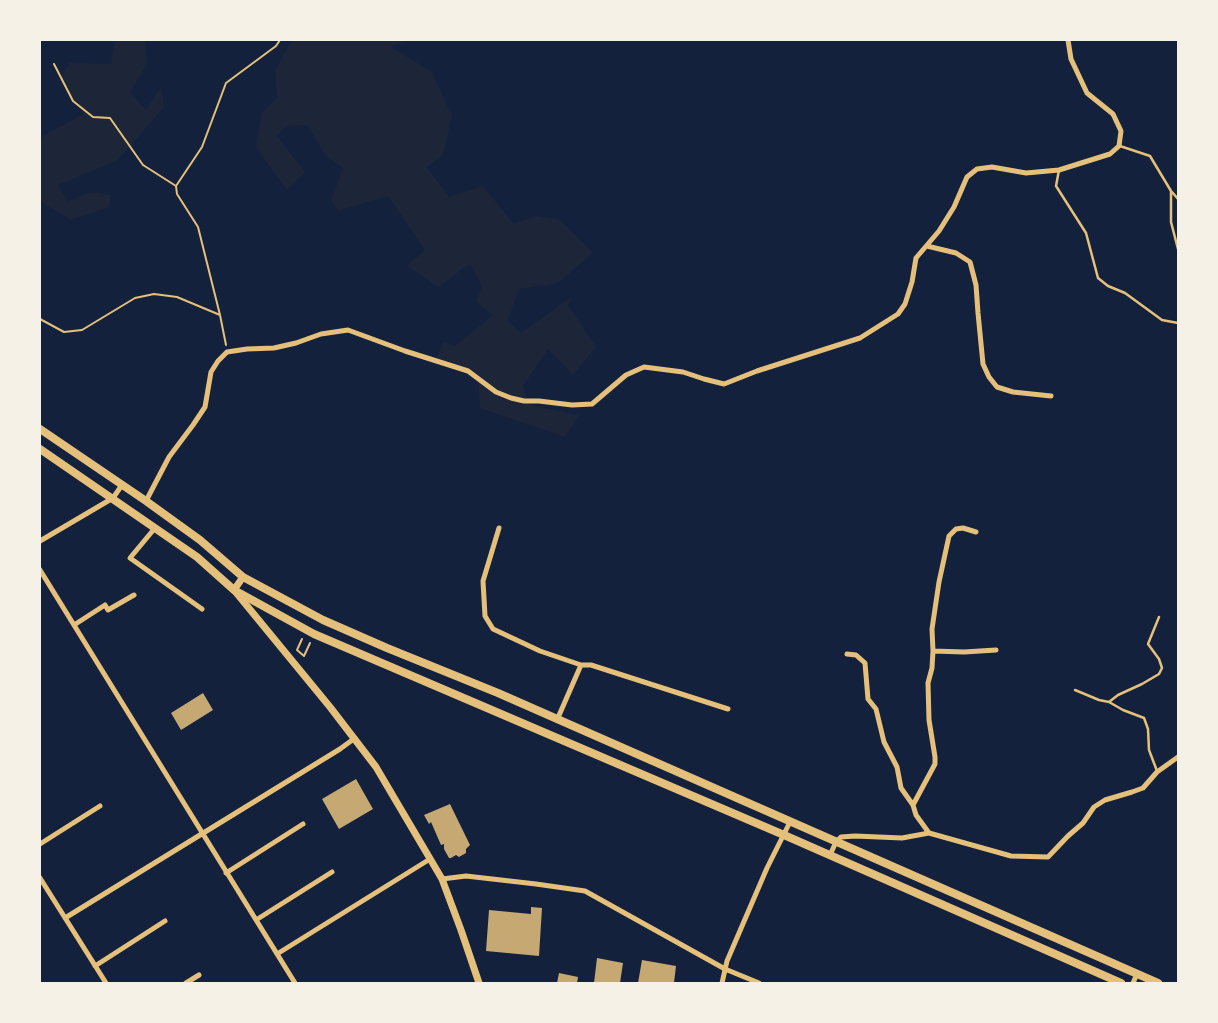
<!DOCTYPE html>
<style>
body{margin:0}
#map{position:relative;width:1218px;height:1023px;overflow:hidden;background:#14213d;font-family:Roboto,sans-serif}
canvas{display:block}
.frame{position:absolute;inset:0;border:41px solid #f6f1e7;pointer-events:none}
</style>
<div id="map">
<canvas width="1218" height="1023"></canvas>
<div class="frame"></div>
</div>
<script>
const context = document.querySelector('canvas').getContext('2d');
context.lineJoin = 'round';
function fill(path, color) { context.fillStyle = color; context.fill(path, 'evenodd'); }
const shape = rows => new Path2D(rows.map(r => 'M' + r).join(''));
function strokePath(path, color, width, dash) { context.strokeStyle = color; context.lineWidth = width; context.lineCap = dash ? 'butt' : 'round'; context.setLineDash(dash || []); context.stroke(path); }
fill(shape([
 [115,40,145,40,147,64,130,92,146,110,161,87,164,107,118,160,58,185,67,201,92,192,111,195,109,207,71,220,40,201,40,138,83,114,60,79,69,63,111,64],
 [292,40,406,40,391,47,432,72,452,116,443,155,427,167,449,197,483,186,514,224,536,216,560,220,593,253,558,283,519,289,508,321,521,333,573,296,568,305,596,347,573,375,548,349,523,386,529,405,579,415,565,437,480,408,478,375,434,362,444,342,455,346,493,315,476,302,482,286,470,263,439,287,407,266,425,250,388,196,338,211,331,200,343,168,326,156,307,125,286,126,277,136,305,172,287,190,256,147,262,112,277,98,275,71]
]), '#1d2539');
fill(shape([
 [203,693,213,710,181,730,171,713],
 [356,779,373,809,339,829,322,799],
 [450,804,470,845,466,849,466,853,459,857,456,855,451,858,449,858,444,849,444,844,441,845,431,822,429,824,424,815],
 [531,907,542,908,539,956,486,951,489,910,531,914],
 [597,958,623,963,620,983,594,983],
 [642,960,676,966,674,983,638,983],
 [559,973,578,977,577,983,557,983]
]), '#c6a872');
strokePath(shape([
 [54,64,73,101,93,117,110,118,143,165,176,186,177,194,198,227,220,315,226,345],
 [176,186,202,147,226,83,276,46,280,40],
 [40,319,64,332,82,330,135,298,154,294,177,297,220,315],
 [302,639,297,650,304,656,310,643]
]), '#e5c07b', 2);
strokePath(shape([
 [1120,146,1150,156,1171,191,1171,222,1178,249],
 [1059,170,1056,186,1086,233,1098,278,1108,286,1125,293,1162,320,1178,323],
 [1172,192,1178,199],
 [1075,690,1099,700,1109,702],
 [1157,771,1149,750,1148,729,1144,718,1123,710,1109,702,1118,695,1142,684,1159,674,1162,668,1159,659,1148,644,1159,617]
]), '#e5c07b', 2.5);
strokePath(shape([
 [927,246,956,253,970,262,976,285,978,313,983,364,989,377,997,387,1013,392,1051,396],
 [146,501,169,457,193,425,205,407,211,372,218,361,227,352,247,349,274,348,296,343,321,334,348,330,405,351,468,371,496,392,511,398,524,401,539,401,572,405,592,404,626,375,644,367,683,372,704,379,724,384,757,371,860,338,898,314,905,304,912,282,916,258,939,231,954,207,967,177,977,169,992,167,1026,173,1059,170,1110,154,1119,146,1121,131,1113,114,1087,93,1071,59,1068,40],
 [155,528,130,558,202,609],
 [499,528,483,581,485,616,493,629,540,651,581,665],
 [40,541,113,498,122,485],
 [40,570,295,983],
 [74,625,105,605,108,610,134,595],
 [933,651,964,652,996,650],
 [847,654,856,655,865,663,868,699,876,709,884,742,897,767,901,788,913,805],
 [557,720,581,665,591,665,728,709],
 [929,833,916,815,913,805,935,764,935,757,929,720,928,683,932,668,933,651,932,629,939,582,949,536,956,529,963,528,976,532],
 [40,844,100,806],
 [830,855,836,842,841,837,855,836,902,838,929,833,1011,856,1048,857,1068,836,1083,823,1094,807,1105,800,1132,792,1143,788,1157,772,1178,757],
 [226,873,303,824],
 [40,878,106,983],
 [442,879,466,876,536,884,585,891,725,969,759,983],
 [65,918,340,749,355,738],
 [256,920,332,872],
 [277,954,430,859],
 [95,966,165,921],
 [186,983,199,975],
 [722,983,727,961,767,868,790,822],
 [1133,983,1137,974]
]), '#e5c07b', 5);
strokePath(shape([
 [243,577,234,590,330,707,376,767,442,879,461,930,479,983]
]), '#e5c07b', 7);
strokePath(shape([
 [40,429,146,501,200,540,243,577,323,620,387,648,498,693,1158,983],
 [40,449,197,557,234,590,314,634,784,835,1121,983]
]), '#e5c07b', 8);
</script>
